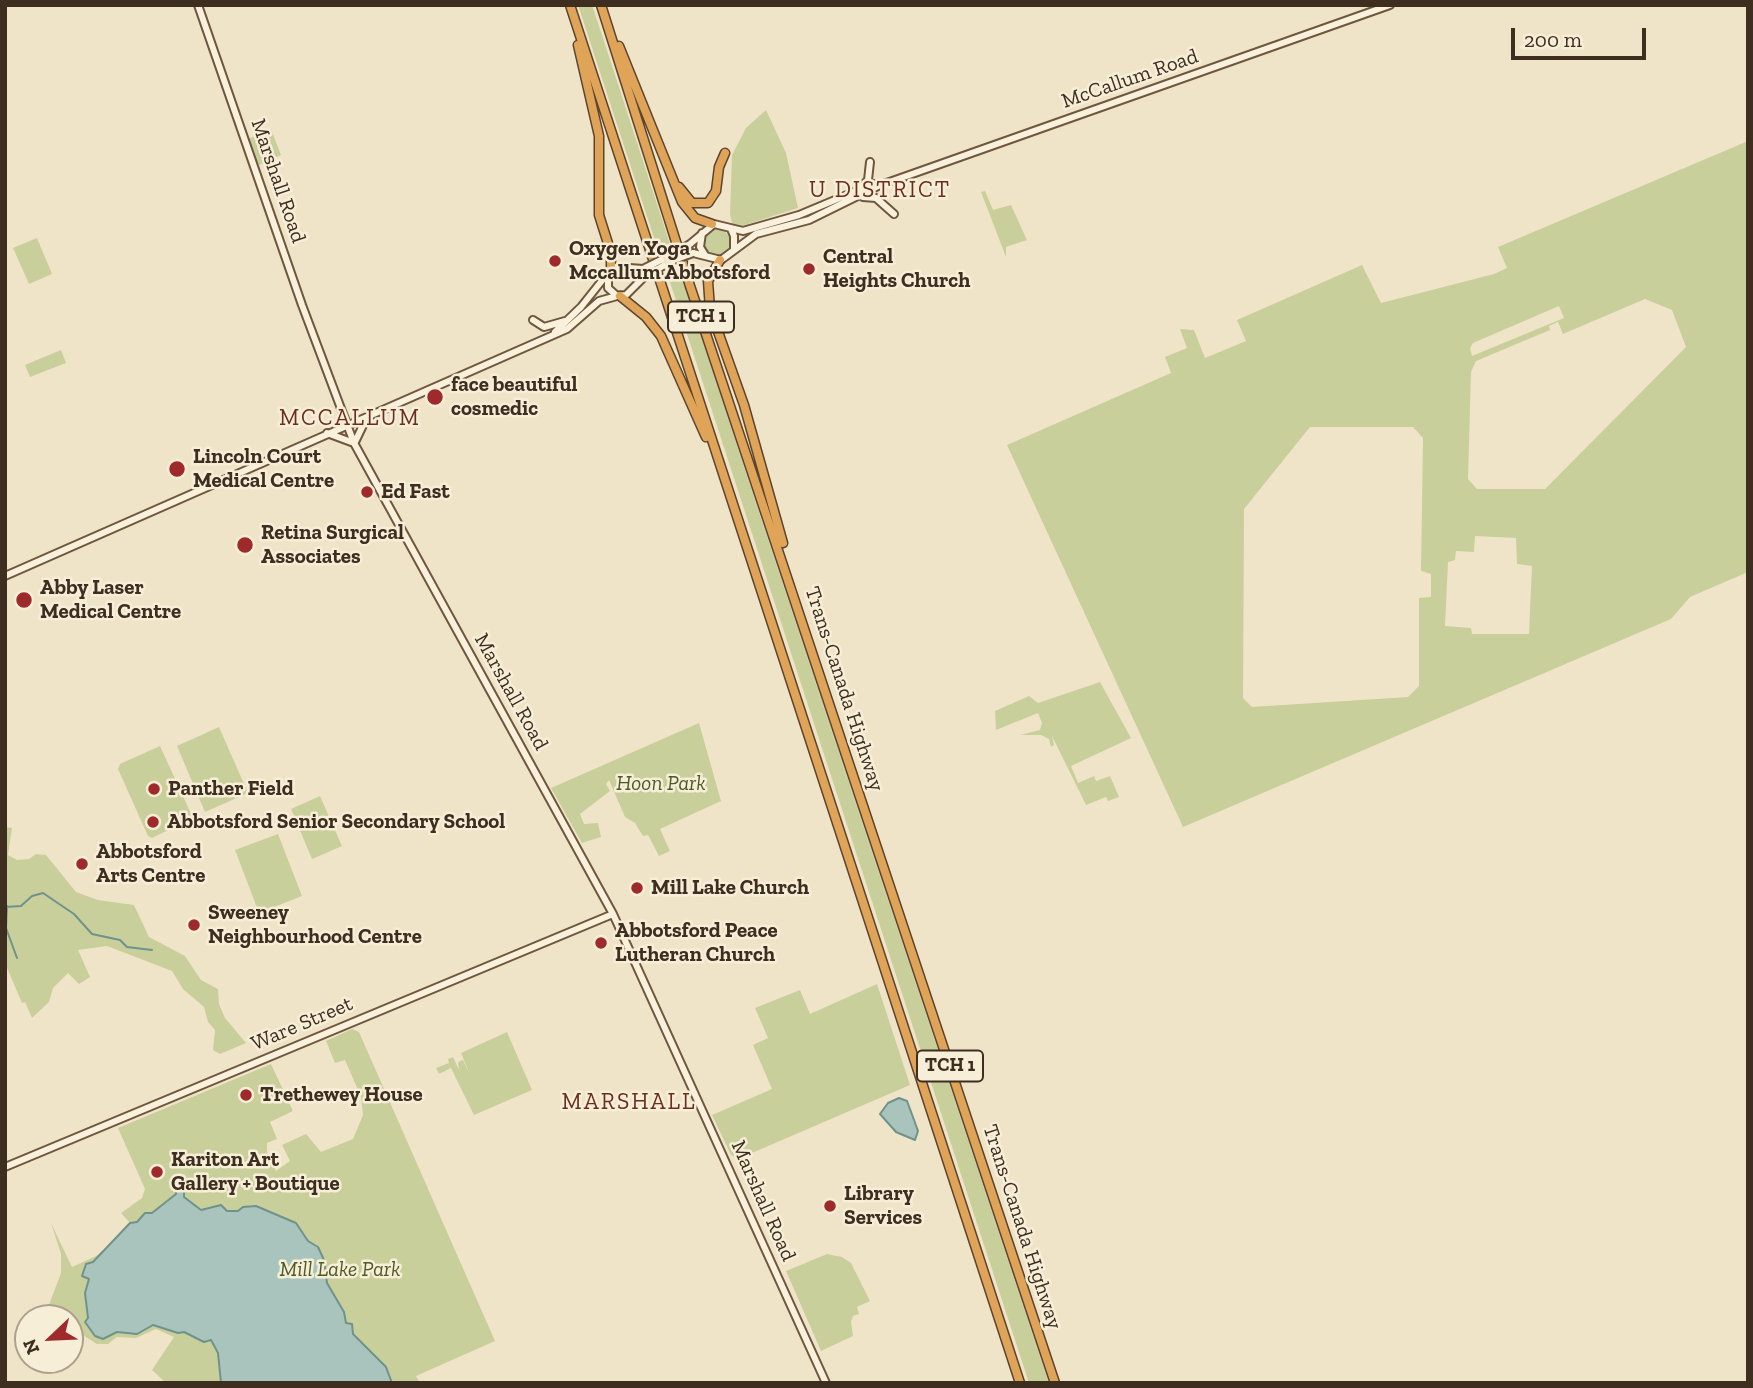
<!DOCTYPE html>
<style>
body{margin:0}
#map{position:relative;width:1753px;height:1388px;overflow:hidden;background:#f0e4c8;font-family:"Zilla Slab",serif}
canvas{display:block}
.frame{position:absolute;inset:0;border:7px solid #3d2e20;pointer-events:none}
.north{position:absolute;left:14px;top:1304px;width:70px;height:70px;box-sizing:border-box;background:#f7eed8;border:2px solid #ada18e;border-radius:50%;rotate:247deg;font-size:19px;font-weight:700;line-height:28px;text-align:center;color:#3d2e20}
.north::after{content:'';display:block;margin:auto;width:24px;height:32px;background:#9e2a2b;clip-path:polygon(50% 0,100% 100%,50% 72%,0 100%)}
.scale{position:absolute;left:1511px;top:28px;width:135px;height:32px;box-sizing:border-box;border:4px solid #3d2e20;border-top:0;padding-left:9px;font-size:21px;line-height:24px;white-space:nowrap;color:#3d2e20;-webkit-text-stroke:5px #f7eed8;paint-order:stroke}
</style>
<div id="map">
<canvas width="1753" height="1388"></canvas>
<div class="frame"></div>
<div class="north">N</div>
<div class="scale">200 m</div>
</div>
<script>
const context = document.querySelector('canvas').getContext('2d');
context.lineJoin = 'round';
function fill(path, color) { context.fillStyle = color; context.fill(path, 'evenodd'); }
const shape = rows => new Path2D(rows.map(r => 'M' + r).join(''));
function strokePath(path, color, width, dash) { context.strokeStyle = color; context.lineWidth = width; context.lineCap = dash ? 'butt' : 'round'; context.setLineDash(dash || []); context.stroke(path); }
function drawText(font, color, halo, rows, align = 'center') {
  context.font = font + ' "Zilla Slab",serif'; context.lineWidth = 5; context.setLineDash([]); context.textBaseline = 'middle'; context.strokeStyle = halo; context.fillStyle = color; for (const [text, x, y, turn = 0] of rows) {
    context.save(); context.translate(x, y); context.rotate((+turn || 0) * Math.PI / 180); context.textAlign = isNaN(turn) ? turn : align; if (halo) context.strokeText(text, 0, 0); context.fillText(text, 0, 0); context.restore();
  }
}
fill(shape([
 [578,5,592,5,602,35,671,247,659,253],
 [766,110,786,153,798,208,739,227,732,223,730,214,732,155,746,128],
 [271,129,281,155,255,167,246,140],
 [1748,141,1748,572,1690,597,1671,619,1183,827,1007,445,1171,373,1165,357,1187,348,1180,329,1194,330,1205,358,1246,341,1237,320,1362,265,1381,303,1494,274,1507,268,1498,247],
 [1645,299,1672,310,1686,347,1545,489,1477,489,1468,479,1471,372,1476,361,1550,330,1549,326,1558,322,1563,334],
 [1559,306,1564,318,1472,356,1470,348,1473,343],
 [1310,427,1413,427,1423,438,1421,571,1431,574,1431,597,1419,598,1419,686,1408,697,1252,707,1243,698,1244,509],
 [1475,536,1516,538,1517,564,1532,566,1529,634,1472,634,1471,628,1445,626,1448,562,1455,560,1456,551,1474,552],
 [985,191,993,210,1011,205,1026,238,1027,240,1006,247,1006,257,981,192],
 '704 242a13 13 0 1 1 26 0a13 13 0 1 1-26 0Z',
 [37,238,52,274,29,284,13,248],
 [682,278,749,482,1049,1383,1029,1383,670,282],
 [61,350,66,363,30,377,25,365],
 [1100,682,1131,738,1071,766,1078,783,1094,776,1096,781,1110,776,1119,797,1108,801,1106,797,1086,805,1052,736,1054,745,1051,747,1049,739,1041,735,1020,735,1040,730,1042,723,1038,713,996,730,995,711,1029,696,1038,703],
 [699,723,721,801,660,829,670,851,659,856,648,835,643,836,635,823,625,817,609,780,606,784,610,791,580,814,584,824,598,823,601,837,582,843,551,788],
 [219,727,248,793,205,812,177,746],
 [160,746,193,818,152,838,148,836,118,769,120,764],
 [320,796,342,846,312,859,291,809],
 [5,827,12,828,8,855,17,860,29,859,36,854,46,855,76,892,98,900,134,905,149,937,185,956,201,980,218,989,219,1004,225,1018,246,1043,220,1054,213,1050,215,1030,208,1022,204,1007,183,989,172,971,107,946,78,950,90,977,79,984,68,973,53,988,49,1002,32,1018,25,1002,22,1003,5,963],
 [278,834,302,896,259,913,235,850],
 [877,984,910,1085,738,1159,731,1155,712,1115,772,1089,753,1045,768,1038,755,1008,800,990,810,1014],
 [352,1029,359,1032,495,1341,416,1376,420,1383,166,1383,152,1370,174,1337,156,1329,136,1338,117,1337,108,1344,97,1344,81,1334,78,1337,70,1325,70,1318,47,1310,61,1273,61,1254,51,1223,72,1267,96,1256,117,1239,130,1223,121,1213,142,1198,145,1189,118,1128,271,1064,293,1111,270,1122,277,1139,267,1143,267,1152,276,1171,290,1161,282,1145,306,1134,321,1152,353,1139,363,1115,361,1097,345,1060,335,1063,326,1041],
 [507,1032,532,1090,474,1115,451,1068,439,1074,436,1068,449,1063,448,1059,453,1057,459,1070,458,1062,463,1060,470,1075,461,1053],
 [827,1254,842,1257,851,1263,870,1301,857,1307,859,1314,853,1316,851,1322,853,1336,821,1351,786,1271]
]), '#c9cf9b');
const water = shape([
 [899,1098,907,1101,910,1109,918,1131,915,1140,896,1132,880,1114,888,1103,899,1098],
 [177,1182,184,1183,184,1197,201,1210,221,1205,227,1211,238,1211,243,1207,256,1206,296,1223,308,1241,318,1247,324,1260,327,1283,344,1312,346,1323,352,1324,353,1334,386,1367,392,1383,221,1383,218,1353,211,1340,204,1342,184,1332,178,1333,153,1325,137,1334,117,1332,103,1339,95,1336,85,1322,88,1318,85,1293,89,1279,82,1276,86,1264,93,1262,130,1223,137,1222,145,1213,152,1213,176,1194,177,1182]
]);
fill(water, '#a9c4bc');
strokePath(water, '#6f938a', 2);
strokePath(shape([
 [7,906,6,928,17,958],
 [5,907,21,906,32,896,43,893,74,914,92,934,120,940,127,947,152,950]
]), '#6f938a', 2);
const secondary = shape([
 [198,5,302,305,354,443,613,914,826,1383],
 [861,187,868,180,870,162],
 [863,197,876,198,894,214],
 [731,229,734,236,734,250],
 [702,233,700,247,705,255],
 [690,244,714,224,743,231,799,215,873,184,881,185,1390,5],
 [693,253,721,260,756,234,809,220,880,185],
 [643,269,616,267,608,275,608,288,617,296,626,295,645,276],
 [533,320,544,327,565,321],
 [555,332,581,307,608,273],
 [327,433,354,443],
 [355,442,367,417],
 [5,576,567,329,599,301,617,296],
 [5,1167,613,914]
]);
const highway = shape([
 [570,5,1020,1383],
 [601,5,690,286,1055,1383],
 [578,45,599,136,599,215,611,253,611,270],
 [619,46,682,202,695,218,712,224],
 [679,187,692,203,708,203,716,191,719,167,725,153],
 [720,260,708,281,710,309,744,405,783,543],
 [620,296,646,317,661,336,706,437]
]);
strokePath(secondary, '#6f573f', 10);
strokePath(highway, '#5b4430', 11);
strokePath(secondary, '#faf1dc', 6);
strokePath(highway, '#e0a458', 8);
const secondaryBridge = shape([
 [672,254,690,244],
 [674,260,693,253],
 [643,269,661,260],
 [645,276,663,266]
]);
strokePath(secondaryBridge, '#6f573f', 10, []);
strokePath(secondaryBridge, '#faf1dc', 6);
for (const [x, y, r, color] of [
 [555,261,7,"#9e2a2b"],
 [809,269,7,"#9e2a2b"],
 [435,397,9,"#9e2a2b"],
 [177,469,9,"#9e2a2b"],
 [367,492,7,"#9e2a2b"],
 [245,545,9,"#9e2a2b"],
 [24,600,9,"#9e2a2b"],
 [154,789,7,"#9e2a2b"],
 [153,822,7,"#9e2a2b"],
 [82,864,7,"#9e2a2b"],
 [637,888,7,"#9e2a2b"],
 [194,925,7,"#9e2a2b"],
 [601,943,7,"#9e2a2b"],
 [246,1095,7,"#9e2a2b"],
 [157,1172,7,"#9e2a2b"],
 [830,1206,7,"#9e2a2b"]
]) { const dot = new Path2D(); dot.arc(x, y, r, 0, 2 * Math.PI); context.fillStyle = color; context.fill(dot); strokePath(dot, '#f7eed8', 2.5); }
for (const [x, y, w] of [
 [701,317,66],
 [950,1066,66]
]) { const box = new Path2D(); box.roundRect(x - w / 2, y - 15.5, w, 31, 5); context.fillStyle = '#f7eed8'; context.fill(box); strokePath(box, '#3d2e20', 2); }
drawText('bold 19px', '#3d2e20', null, [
 ["TCH 1",701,317],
 ["TCH 1",950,1066]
]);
drawText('21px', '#3d2e20', '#f7eed8', [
 ["McCallum Road",1130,79,-19],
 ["Marshall Road",278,181,71],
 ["Trans-Canada Highway",844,689,72],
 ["Marshall Road",511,692,61],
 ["Ware Street",302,1024,-23],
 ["Marshall Road",763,1201,66],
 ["Trans-Canada Highway",1022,1227,72]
]);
drawText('bold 21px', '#3d2e20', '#f7eed8', [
 ["Oxygen Yoga",569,249],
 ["Mccallum Abbotsford",569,273],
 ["Central",823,257],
 ["Heights Church",823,281],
 ["face beautiful",451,385],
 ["cosmedic",451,409],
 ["Lincoln Court",193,457],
 ["Medical Centre",193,481],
 ["Ed Fast",381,492],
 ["Retina Surgical",261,533],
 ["Associates",261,557],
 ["Abby Laser",40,588],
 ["Medical Centre",40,612],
 ["Panther Field",168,789],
 ["Abbotsford Senior Secondary School",167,822],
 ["Abbotsford",96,852],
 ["Arts Centre",96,876],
 ["Mill Lake Church",651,888],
 ["Sweeney",208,913],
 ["Neighbourhood Centre",208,937],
 ["Abbotsford Peace",615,931],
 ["Lutheran Church",615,955],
 ["Trethewey House",260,1095],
 ["Kariton Art",171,1160],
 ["Gallery + Boutique",171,1184],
 ["Library",844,1194],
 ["Services",844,1218]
], 'left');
drawText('italic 21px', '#4d5a26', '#f7eed8', [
 ["Hoon Park",661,784],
 ["Mill Lake Park",340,1270]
]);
context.letterSpacing = '2px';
drawText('23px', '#6b2e1e', '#f7eed8', [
 ["U DISTRICT",880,190],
 ["MCCALLUM",350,418],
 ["MARSHALL",629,1102]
]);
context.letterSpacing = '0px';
</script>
